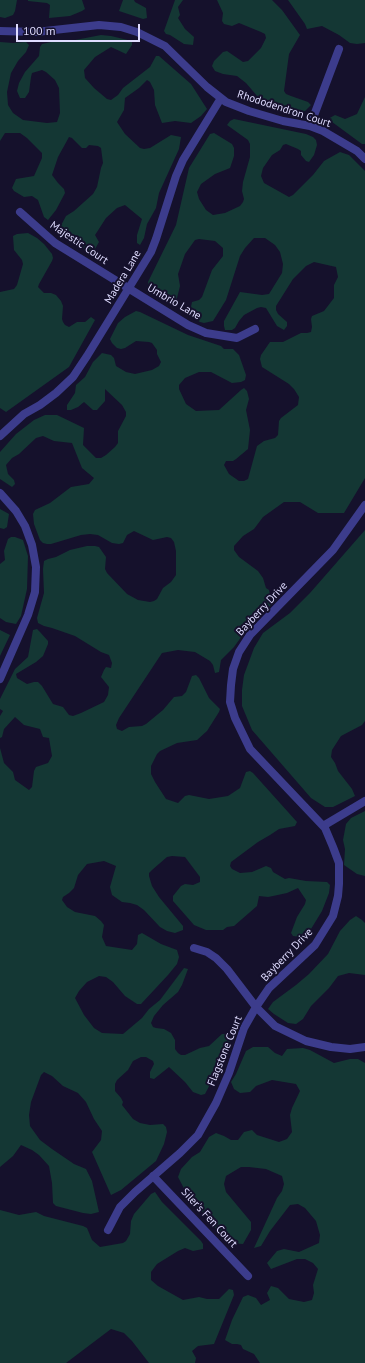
<!DOCTYPE html>
<html>
<head>
<meta charset="utf-8">
<style>
	body { margin:0 }
	#map { position:relative; width:365px; height:1363px; overflow:hidden; background:#15112c; font-family:"PT Sans",sans-serif }
	canvas { display:block }
	.scale { position:absolute; left:16px; top:24px; width:124px; height:18px; box-sizing:border-box; border:2px solid #dfdcff; border-top:0; padding-left:5px; font-size:12px; line-height:14px; white-space:nowrap; color:#dfdcff; -webkit-text-stroke:3px #15112c; paint-order:stroke }
</style>
</head>
<body>
<div id="map">
<canvas width="365" height="1363"></canvas>
<div class="scale">100 m</div>
</div>
<script>
const ctx = document.querySelector('canvas').getContext('2d');
ctx.lineJoin = 'round';
function fill(path, color) {
  ctx.fillStyle = color;
  ctx.fill(path, 'evenodd');
}
function toPath(rows) {
  const path = new Path2D();
  for (const r of rows) {
    path.moveTo(r[0], r[1]);
    for (let i = 2; i < r.length; i += 2) path.lineTo(r[i], r[i + 1]);
  }
  return path;
}
function trace(path, color, width, dash) {
  ctx.strokeStyle = color;
  ctx.lineWidth = width;
  ctx.lineCap = dash ? 'butt' : 'round';
  ctx.setLineDash(dash || []);
  ctx.stroke(path);
}
function drawText(font, color, halo, rows, align = 'center') {
  ctx.font = font + ' "PT Sans",sans-serif';
  ctx.lineWidth = 4;
  ctx.setLineDash([]);
  ctx.textBaseline = 'middle';
  ctx.strokeStyle = halo;
  ctx.fillStyle = color;
  for (const [text, x, y, turn = 0] of rows) {
    ctx.save();
    ctx.translate(x, y);
    ctx.rotate((+turn || 0) * Math.PI / 180);
    ctx.textAlign = isNaN(turn) ? turn : align;
    if (halo) ctx.strokeText(text, 0, 0);
    ctx.fillText(text, 0, 0);
    ctx.restore();
  }
}
const green = toPath([
	[0,0,17,0,15,11,13,15,5,18,0,17],
	[28,0,82,0,85,9,82,11,70,16,49,18,50,5,47,3,28,1],
	[123,0,134,0,135,2,146,8,147,18,143,19,119,11],
	[175,0,183,0,178,7,180,15,178,18,185,29,194,37,193,45,184,44,170,35,166,34,164,31],
	[217,0,272,0,282,10,300,35,289,54,284,91,286,94,291,96,308,102,311,105,305,111,301,112,286,110,265,102,258,97,246,83,237,76,223,74,215,71,212,66,214,61,223,52,227,51,243,62,248,61,261,48,266,38,265,34,261,32,239,23,232,26,224,24,222,21,223,13],
	[288,0,365,0,365,43,357,44,350,43,339,35,322,26,307,29,305,24],
	[101,35,111,36,132,41,132,45,126,54,111,47,95,57,84,70,85,78,94,88,107,99,111,100,118,95,123,88,150,67,156,56,159,56,191,84,207,109,201,116,191,123,175,121,162,123,155,105,154,90,150,82,147,80,139,88,125,98,124,110,117,122,125,134,140,148,144,149,150,148,171,135,181,137,179,149,159,193,156,208,147,224,144,238,140,245,137,243,137,235,142,219,125,205,117,208,106,218,97,232,95,235,99,242,91,256,78,243,57,233,66,216,74,211,93,194,97,187,101,168,103,163,101,148,98,146,89,145,86,148,82,148,72,138,69,137,58,157,52,175,58,183,64,189,65,193,56,210,48,220,44,217,38,200,32,196,24,197,14,191,12,188,16,179,34,176,42,158,42,153,27,138,20,133,5,133,0,141,0,42,13,43,26,42,29,45,26,52,18,61,11,73,7,92,8,105,13,113,23,120,47,123,57,122,60,113,59,88,55,80,46,72,42,70,32,73,31,77,29,92,25,98,20,98,17,91,19,83,25,72,39,56,40,47,42,44,51,42,65,42],
	[365,97,365,144,362,144,328,119,335,115,345,119,357,114],
	[234,119,306,134,313,137,316,140,317,145,314,155,309,162,306,161,301,155,301,151,298,149,286,144,283,145,280,150,272,155,263,168,261,176,264,183,289,197,293,195,313,175,324,161,340,152,349,155,365,171,365,478,344,513,318,513,300,502,284,502,263,517,254,529,243,536,234,546,234,550,239,557,258,571,263,578,266,588,269,590,272,604,249,626,234,647,221,660,219,672,215,673,213,665,210,661,195,652,178,650,162,653,119,718,116,725,117,729,122,731,129,727,142,726,146,724,163,710,174,697,182,696,186,692,192,676,196,675,199,678,209,698,220,709,219,712,207,731,197,740,177,743,160,751,157,754,151,766,151,774,155,782,166,799,178,803,185,796,189,795,209,799,228,796,240,788,246,772,250,771,253,773,297,822,295,826,279,829,270,835,258,842,231,862,230,866,232,869,240,873,252,872,266,866,271,868,273,872,285,879,289,878,306,881,327,882,330,885,329,893,322,911,311,929,301,937,293,936,291,933,297,917,305,904,306,900,298,888,287,893,273,896,268,897,259,896,257,906,234,926,227,927,223,930,206,930,194,925,173,901,173,896,181,886,185,884,193,885,200,882,200,877,185,857,172,856,167,857,152,870,149,873,149,876,152,886,159,897,183,926,183,930,175,933,167,931,160,927,144,910,137,905,130,903,122,902,112,895,110,887,116,866,104,861,87,864,78,875,74,888,69,893,63,897,62,900,67,907,75,912,95,916,101,921,104,925,102,937,106,946,132,950,137,944,138,935,142,933,161,944,177,950,179,957,177,964,168,975,141,1004,137,1004,125,996,113,982,106,977,99,976,87,982,79,991,75,998,84,1015,94,1028,102,1033,123,1034,142,1018,149,1009,160,1000,184,968,188,969,182,985,178,992,163,1005,154,1016,151,1023,153,1027,156,1028,164,1029,171,1033,175,1040,175,1049,178,1053,181,1055,185,1055,200,1048,209,1046,222,1034,226,1034,229,1036,231,1040,220,1058,217,1071,205,1094,201,1095,193,1092,185,1082,169,1067,154,1079,150,1078,150,1072,154,1064,153,1061,146,1057,141,1057,133,1061,128,1070,117,1080,115,1084,115,1091,121,1098,123,1102,122,1105,133,1119,140,1123,150,1125,163,1124,166,1127,167,1132,164,1144,156,1161,121,1190,111,1195,92,1152,101,1140,102,1131,94,1119,86,1102,78,1093,63,1086,52,1076,44,1072,41,1075,31,1102,29,1115,30,1126,40,1140,52,1149,74,1164,86,1169,92,1181,99,1212,91,1214,83,1213,56,1206,53,1203,52,1183,49,1166,39,1155,32,1150,21,1145,13,1156,0,1167,0,748,4,763,13,772,15,780,29,790,32,787,34,771,36,767,48,763,52,756,49,738,43,737,40,729,24,725,15,717,4,729,2,737,0,738,0,716,3,711,0,709,0,699,15,669,28,657,33,630,37,629,40,632,48,641,48,644,43,656,36,662,16,674,17,678,27,684,34,682,38,682,42,686,53,704,63,707,69,715,73,716,81,713,104,702,108,695,109,687,101,677,104,670,106,667,111,668,112,663,109,655,101,652,75,636,52,628,44,626,38,623,37,618,44,593,43,569,44,561,48,559,56,557,70,550,87,546,95,546,99,547,106,557,105,569,107,573,127,594,138,600,150,602,154,601,157,599,163,588,171,582,176,575,176,551,174,542,171,538,167,537,153,540,134,531,127,535,123,543,119,544,112,543,98,535,90,534,81,535,51,544,47,544,43,543,40,540,34,524,33,514,35,510,50,503,71,487,89,484,94,478,82,468,72,443,54,441,43,436,36,438,19,454,12,458,6,465,8,474,14,480,15,484,12,487,0,479,0,452,16,434,34,420,45,415,57,415,84,428,83,445,96,458,101,458,106,455,115,447,118,443,118,431,126,416,126,412,122,405,105,389,105,401,97,410,93,410,84,402,78,407,71,410,67,410,67,405,75,393,76,385,85,377,93,362,102,353,111,355,114,358,116,366,126,372,135,374,152,370,159,366,161,362,157,354,157,350,152,343,149,342,136,341,125,348,121,349,117,348,112,343,110,339,118,323,125,317,136,311,140,312,188,335,221,346,224,349,233,349,239,355,246,375,245,380,241,382,232,383,211,372,199,372,185,378,179,385,179,389,186,404,196,411,219,410,241,390,244,388,247,391,249,399,246,410,250,430,248,449,236,459,233,461,226,461,224,465,229,474,239,481,244,481,248,479,257,446,264,441,275,438,278,435,279,421,281,418,298,405,299,397,294,389,289,384,262,367,260,359,261,355,270,342,283,342,301,333,307,333,311,332,312,327,311,319,312,316,324,311,334,298,334,285,338,277,336,267,314,262,306,266,293,279,276,306,276,310,278,314,287,322,287,326,284,330,277,326,266,308,261,307,257,308,244,315,239,321,235,328,232,330,225,330,224,326,224,321,240,292,262,295,269,294,282,273,283,264,280,252,275,245,265,238,254,238,245,248,240,256,226,300,213,321,204,323,200,322,191,316,190,312,192,302,199,300,202,297,212,270,223,256,223,248,215,241,199,239,195,240,185,254,178,274,180,286,176,302,167,300,149,286,148,282,176,225,189,168,210,134,214,133,232,144,234,148,234,156,230,168,215,174,201,184,197,192,199,199,206,210,213,215,225,213,240,206,243,202,244,199,242,191,243,182,250,157,250,144,248,140,227,125,230,121],
	[28,233,37,238,44,244,52,254,53,258,52,261,39,284,38,287,44,293,51,293,56,295,61,301,63,306,62,319,63,322,65,325,69,327,77,322,85,322,91,317,95,320,69,367,6,412,0,408,0,292,14,289,17,285,23,264,22,260,14,250,13,236,17,234],
	[0,509,9,514,7,527,4,529,0,528],
	[365,530,365,721,362,725,341,736,332,750,331,757,335,763,338,771,352,789,355,796,333,807,325,807,311,798,252,730,242,706,242,690,244,675,254,648,263,633,290,613,310,593],
	[11,537,15,537,23,540,28,556,27,589,21,616,16,624,6,622,0,618,0,564,5,560,4,551,8,539],
	[0,630,10,635,0,656],
	[365,811,365,876,357,874,344,865,345,849,343,840,346,824,351,818],
	[356,916,362,920,365,923,365,975,349,973,338,976,329,988,311,1006,303,1019,296,1024,288,1023,274,1014,268,1009,273,1002,296,985,309,974,328,954,340,931,350,920],
	[253,1047,268,1047,275,1053,282,1056,287,1049,303,1048,310,1050,334,1063,350,1059,358,1059,365,1063,365,1363,260,1363,254,1354,243,1349,241,1345,237,1344,232,1344,225,1340,232,1320,243,1297,248,1295,256,1298,261,1305,270,1300,267,1293,271,1286,278,1288,289,1299,304,1302,312,1300,314,1293,313,1285,318,1269,313,1263,305,1259,297,1259,271,1269,267,1263,277,1251,284,1249,299,1252,319,1243,320,1235,316,1221,305,1208,298,1204,290,1205,270,1231,261,1246,254,1248,277,1198,282,1191,284,1184,282,1176,266,1169,249,1167,241,1167,226,1176,224,1184,226,1192,251,1222,251,1230,243,1244,227,1243,221,1238,212,1223,189,1198,178,1177,181,1169,192,1157,200,1152,209,1137,216,1133,224,1136,231,1140,238,1140,244,1132,252,1130,257,1135,279,1142,287,1139,292,1132,290,1115,292,1108,300,1091,296,1084,272,1080,256,1086,250,1092,240,1093,234,1089,231,1082,236,1074,246,1051],
	[155,1192,162,1202,201,1241,203,1244,203,1249,193,1251,185,1248,178,1251,157,1264,151,1272,151,1280,158,1286,183,1300,199,1297,207,1299,219,1299,229,1289,233,1290,234,1295,214,1344,198,1346,192,1351,196,1358,195,1363,149,1363,132,1341,124,1333,111,1329,66,1363,0,1363,0,1210,19,1215,36,1212,44,1216,83,1226,87,1228,92,1240,100,1247,123,1243,126,1241,130,1234,131,1221,134,1214,151,1194]
]);
const minor = toPath([
	[0,31,36,32,99,25,121,27,137,32,165,46,207,87,226,102,249,111,283,121,310,126,323,131,357,151,365,159],
	[310,126,339,49],
	[20,212,55,243,188,325,206,333,237,338,255,329],
	[0,436,24,414,40,405,56,393,73,377,87,356,151,252,156,239,176,176,183,160,221,98],
	[0,493,16,511,25,526,32,545,36,567,35,592,28,615,0,679],
	[323,826,365,801],
	[194,948,207,952,216,958,227,969,256,1007,275,1026,306,1041,331,1047,350,1049,365,1047],
	[153,1176,248,1276],
	[108,1230,120,1207,135,1192,180,1153,198,1135,216,1103,229,1073,244,1028,256,1007,269,988,315,945,333,916,338,896,339,884,339,863,333,847,325,828,250,749,235,718,230,702,231,685,233,669,239,652,250,635,333,550,365,505]
]);
const streetNames = [
	["Rhododendron Court",284,109,18],
	["Majestic Court",79,243,34],
	["Madera Lane",123,277,-59],
	["Umbrio Lane",174,302,30],
	["Bayberry Drive",262,609,-47],
	["Bayberry Drive",287,955,-46],
	["Flagstone Court",225,1051,-68],
	["Siler's Fen Court",209,1218,47]
];
fill(green, '#143734');
trace(minor, '#3c3c8c', 8);
drawText('11px', '#dfdcff', '#15112c', streetNames);
</script>
</body>
</html>
